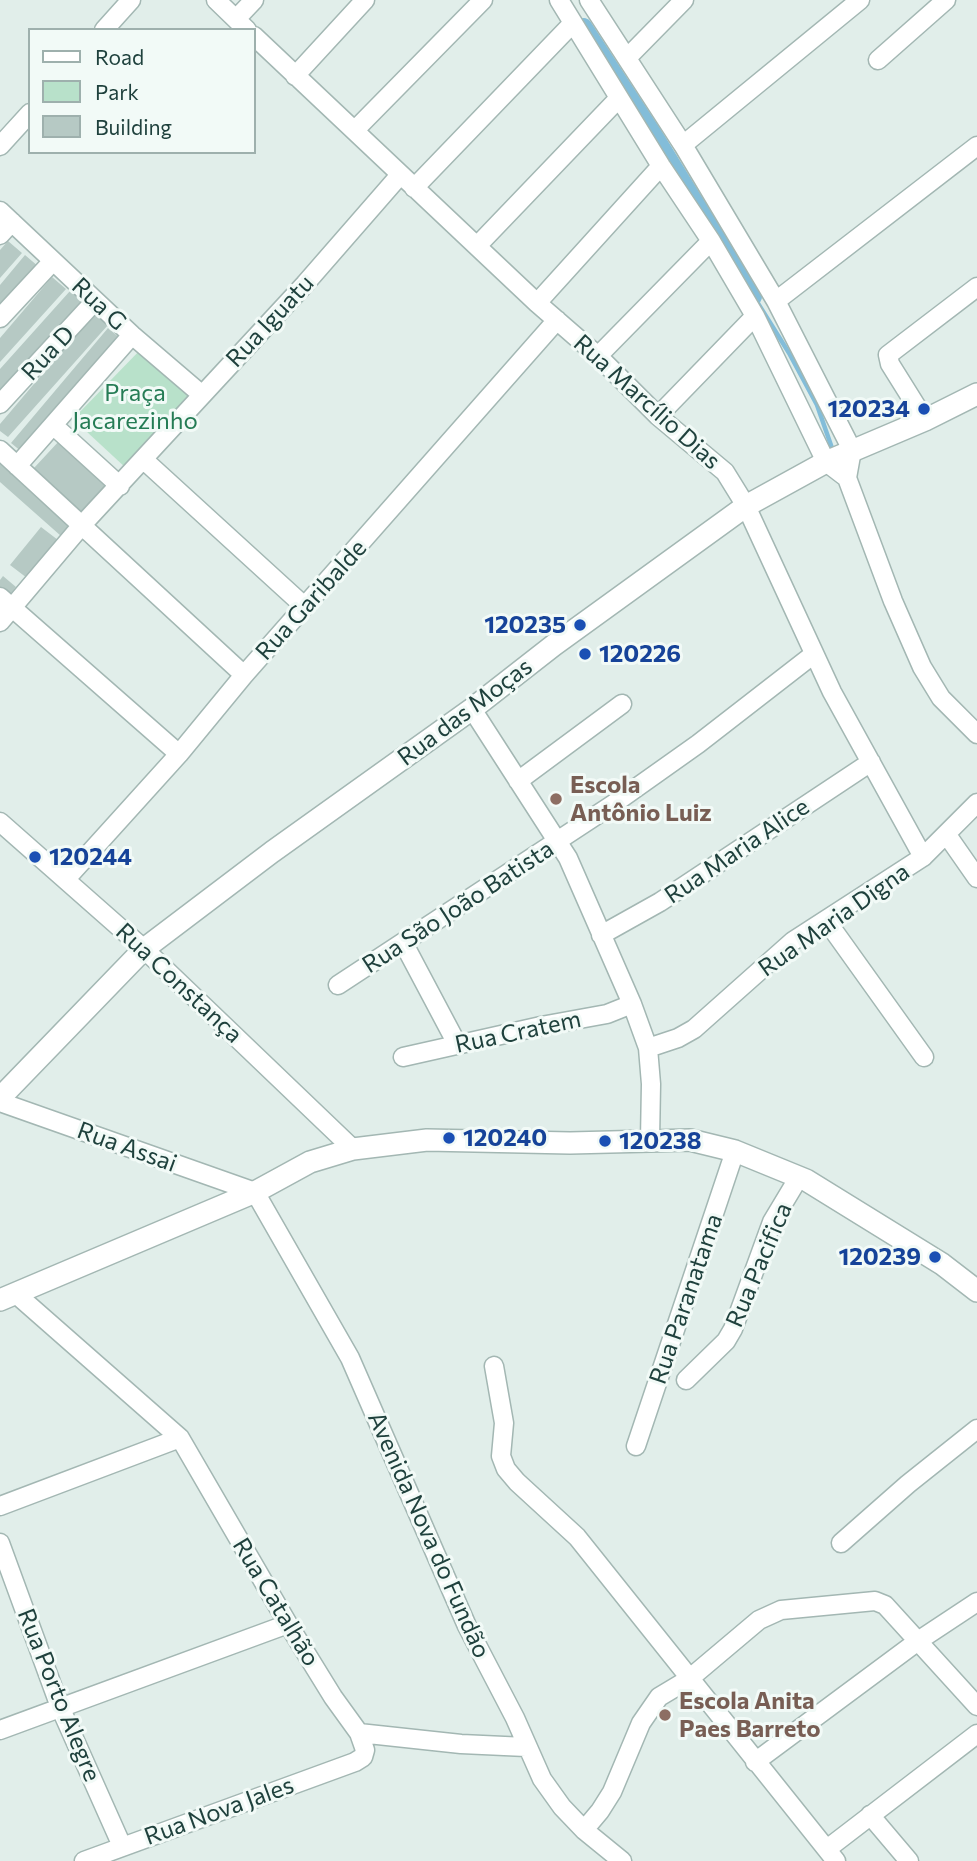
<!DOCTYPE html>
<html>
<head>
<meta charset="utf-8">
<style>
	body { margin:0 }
	#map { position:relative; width:977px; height:1861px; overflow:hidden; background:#e1eeea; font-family:Commissioner,sans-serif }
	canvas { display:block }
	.legend { position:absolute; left:28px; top:28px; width:228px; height:126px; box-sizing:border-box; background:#f2faf7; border:2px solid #9eb0ad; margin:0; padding:9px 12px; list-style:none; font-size:21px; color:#1f413d }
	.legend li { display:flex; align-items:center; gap:14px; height:35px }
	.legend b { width:35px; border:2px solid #9eb0ad }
</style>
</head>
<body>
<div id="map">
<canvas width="977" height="1861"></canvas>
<ul class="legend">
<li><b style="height:9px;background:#fff"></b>Road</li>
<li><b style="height:19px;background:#b8e1ca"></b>Park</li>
<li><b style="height:19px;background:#b6c9c4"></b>Building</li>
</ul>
</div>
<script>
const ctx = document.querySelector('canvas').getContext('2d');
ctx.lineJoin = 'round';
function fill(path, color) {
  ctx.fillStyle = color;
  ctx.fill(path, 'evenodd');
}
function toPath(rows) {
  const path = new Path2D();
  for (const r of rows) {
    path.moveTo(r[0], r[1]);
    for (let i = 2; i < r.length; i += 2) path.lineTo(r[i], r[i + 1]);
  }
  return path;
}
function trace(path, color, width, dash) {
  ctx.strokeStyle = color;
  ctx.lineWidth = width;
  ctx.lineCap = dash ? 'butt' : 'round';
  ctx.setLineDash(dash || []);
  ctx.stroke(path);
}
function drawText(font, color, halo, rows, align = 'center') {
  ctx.font = font + ' Commissioner,sans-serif';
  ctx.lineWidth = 6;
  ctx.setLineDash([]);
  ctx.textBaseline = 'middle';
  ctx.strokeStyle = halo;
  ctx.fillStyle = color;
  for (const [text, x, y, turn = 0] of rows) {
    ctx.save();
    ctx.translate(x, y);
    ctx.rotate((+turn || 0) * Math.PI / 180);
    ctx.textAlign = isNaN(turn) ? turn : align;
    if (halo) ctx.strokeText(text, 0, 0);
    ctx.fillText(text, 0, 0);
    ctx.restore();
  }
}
const green = toPath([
	[143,347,196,395,127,469,73,419]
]);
const stream = toPath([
	[754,297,789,353,817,405,833,451]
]);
const canal = toPath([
	[584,26,653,132,754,297]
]);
const building = toPath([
	[8,241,22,253,0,278,0,250],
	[25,255,39,267,0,311,0,285],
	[52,277,66,289,0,362,0,338],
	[70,291,86,305,0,396,0,369],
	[94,313,108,325,8,437,0,431,0,424],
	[108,328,122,340,22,452,11,443],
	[60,440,111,487,85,515,34,468],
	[0,459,73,523,61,536,0,482],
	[41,527,58,540,27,578,10,565],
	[3,576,16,587,8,597,0,591,0,580]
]);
const minor = toPath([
	[216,0,247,30],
	[559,0,661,166,711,241,755,316,826,462,847,478],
	[589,0,683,145,776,301,852,450,847,478,893,601,922,667,941,698,977,734],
	[236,19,254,0],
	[104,30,131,0],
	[254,36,537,303,598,356,658,416,725,472,746,506,832,692,923,857],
	[627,58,684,0],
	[878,60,946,0],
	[295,76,365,0],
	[355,130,483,0],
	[683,145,860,0],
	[0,146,30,113],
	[414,188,573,23],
	[0,211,132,335,201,394],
	[0,235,12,222],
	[477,246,619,98],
	[776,301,977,146],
	[537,303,661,166],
	[0,318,53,261],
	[598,356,711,241],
	[0,404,95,301],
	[658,416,755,316],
	[925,420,890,364,888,355,977,287],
	[53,425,120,486],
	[0,450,244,675],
	[144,460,304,606],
	[17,466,132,335],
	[0,597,179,754],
	[0,622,82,525,305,284,400,175],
	[472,709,568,858,632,1004,648,1048,651,1084,650,1140],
	[518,781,622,704],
	[0,822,144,949,353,1149],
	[947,835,977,878],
	[66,879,179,754,244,675,557,320],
	[826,920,924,1057],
	[601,935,660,902,871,762],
	[404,944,457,1044],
	[338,985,612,805,698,744,814,654],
	[648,1048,678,1038,694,1029,793,941,923,857,977,803],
	[403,1057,541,1026,607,1014,632,1004],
	[0,1102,255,1192,350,1358,467,1626,515,1718,542,1779,562,1807,584,1830,622,1861],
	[15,1293,180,1438,288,1624,333,1697,359,1733,365,1750,363,1757,355,1762,84,1861],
	[494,1366,504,1423,501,1456,506,1469,517,1482,577,1537,836,1861],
	[686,1380,726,1341,733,1329,772,1222,799,1177],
	[636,1446,735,1151],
	[0,1506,180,1438],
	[0,1543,60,1707,122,1846],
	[841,1543,908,1484,977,1429],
	[0,1730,288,1624],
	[359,1733,461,1744,526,1747],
	[755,1762,918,1641,977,1602],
	[870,1815,909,1861],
	[584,1830,600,1811,612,1792,641,1723,659,1697,689,1679,759,1620,781,1610,875,1601,885,1605,977,1706],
	[827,1849,977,1734]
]);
const tertiary = toPath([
	[0,1098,144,949,272,852,472,709,554,645,746,506,826,462,925,420,977,394],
	[0,1300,255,1192,310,1162,353,1149,427,1140,570,1143,690,1140,735,1151,806,1180,942,1264,977,1291]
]);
const markers = [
	[924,409,7,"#1a4fb4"],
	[580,625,7,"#1a4fb4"],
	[585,654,7,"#1a4fb4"],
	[556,799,7,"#8d6e63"],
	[35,857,7,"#1a4fb4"],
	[449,1138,7,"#1a4fb4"],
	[605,1141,7,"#1a4fb4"],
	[935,1257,7,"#1a4fb4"],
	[665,1715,7,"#8d6e63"]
];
const streetNames = [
	["Rua G",99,304,43],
	["Rua Iguatu",270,321,-47],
	["Rua D",48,353,-47],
	["Rua Marcílio Dias",647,402,42],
	["Rua Garibalde",311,600,-48],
	["Rua das Moças",465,712,-37],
	["Rua Maria Alice",737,851,-34],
	["Rua São João Batista",458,907,-33],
	["Rua Maria Digna",834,920,-35],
	["Rua Constança",179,983,43],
	["Rua Cratem",518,1032,-12],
	["Rua Assai",127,1147,20],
	["Rua Pacifica",759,1265,-67],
	["Rua Paranatama",686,1299,-71],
	["Avenida Nova do Fundão",429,1535,66],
	["Rua Catalhão",276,1602,59],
	["Rua Porto Alegre",59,1695,68],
	["Rua Nova Jales",219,1811,-20]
];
const parkNames = [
	["Praça",135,393],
	["Jacarezinho",135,421]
];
const transitNames = [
	["120234",910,409,"right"],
	["120235",566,625,"right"],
	["120226",599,654],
	["120244",49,857],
	["120240",463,1138],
	["120238",619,1141],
	["120239",921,1257,"right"]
];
const educationNames = [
	["Escola",570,785],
	["Antônio Luiz",570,813],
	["Escola Anita",679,1701],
	["Paes Barreto",679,1729]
];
fill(green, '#b8e1ca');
trace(stream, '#83bdd9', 4.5);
trace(canal, '#83bdd9', 16);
fill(building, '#b6c9c4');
trace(minor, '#a3b7b3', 21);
trace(tertiary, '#a3b7b3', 24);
trace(minor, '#fff', 18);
trace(tertiary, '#fff', 21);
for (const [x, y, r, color] of markers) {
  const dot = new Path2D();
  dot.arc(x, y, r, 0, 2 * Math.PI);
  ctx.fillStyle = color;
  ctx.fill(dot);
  trace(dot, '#f2faf7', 2.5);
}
drawText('24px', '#1f413d', '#f2faf7', streetNames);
drawText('24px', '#257c55', '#f2faf7', parkNames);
drawText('bold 24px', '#164399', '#f2faf7', transitNames, 'left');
drawText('bold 24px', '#785e54', '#f2faf7', educationNames, 'left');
</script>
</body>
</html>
